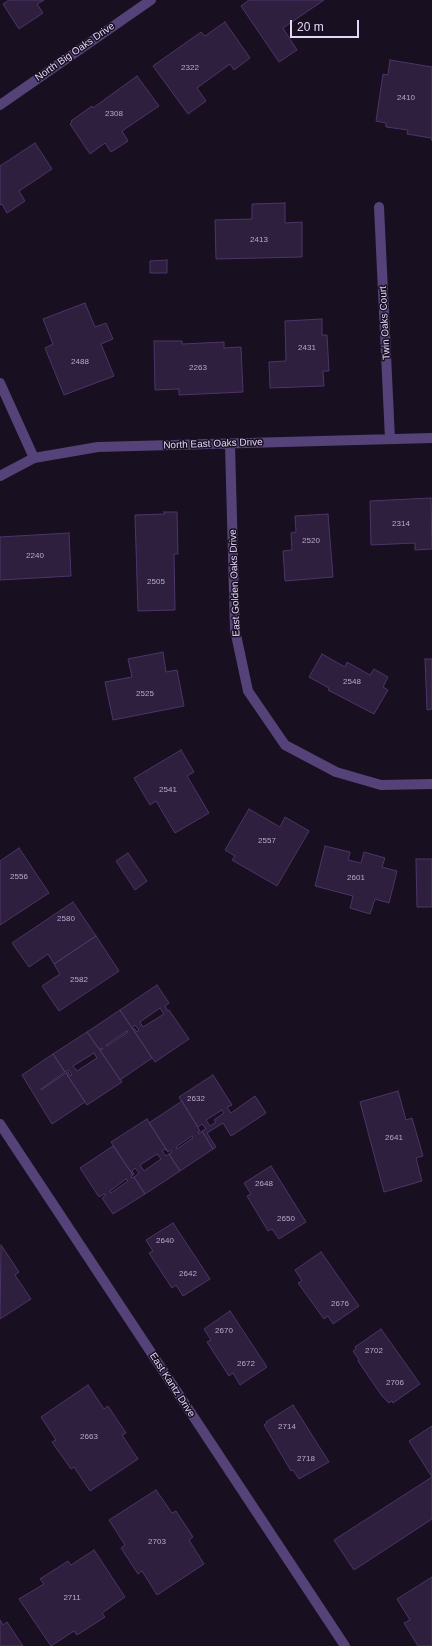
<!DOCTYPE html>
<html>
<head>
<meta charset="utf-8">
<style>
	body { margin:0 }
	#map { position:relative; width:432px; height:1646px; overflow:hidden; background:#181020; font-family:Arial,sans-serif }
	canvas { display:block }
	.scale { position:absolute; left:290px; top:20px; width:69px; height:18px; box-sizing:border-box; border:2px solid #e5d5f9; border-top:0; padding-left:5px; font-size:12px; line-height:14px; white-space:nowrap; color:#e5d5f9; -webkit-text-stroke:3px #181020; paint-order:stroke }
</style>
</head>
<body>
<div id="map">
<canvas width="432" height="1646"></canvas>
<div class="scale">20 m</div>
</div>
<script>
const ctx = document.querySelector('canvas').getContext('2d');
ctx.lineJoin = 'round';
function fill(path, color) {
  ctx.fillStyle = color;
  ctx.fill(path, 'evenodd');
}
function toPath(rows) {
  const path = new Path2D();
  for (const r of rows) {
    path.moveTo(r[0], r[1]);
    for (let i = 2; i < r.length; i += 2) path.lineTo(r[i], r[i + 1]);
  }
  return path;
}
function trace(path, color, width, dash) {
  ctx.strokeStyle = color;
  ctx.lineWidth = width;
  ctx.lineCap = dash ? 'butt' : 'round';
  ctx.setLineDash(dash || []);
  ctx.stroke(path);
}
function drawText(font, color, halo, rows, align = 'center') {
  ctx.font = font + ' Arial,sans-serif';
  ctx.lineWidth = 3;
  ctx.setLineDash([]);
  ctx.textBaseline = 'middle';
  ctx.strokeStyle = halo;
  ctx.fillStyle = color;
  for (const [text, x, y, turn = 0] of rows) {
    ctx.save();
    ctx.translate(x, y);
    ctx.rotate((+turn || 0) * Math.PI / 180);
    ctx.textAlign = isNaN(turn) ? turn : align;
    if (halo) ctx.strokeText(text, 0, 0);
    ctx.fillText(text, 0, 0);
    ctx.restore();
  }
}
const building = toPath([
	[9,0,44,0,37,4,43,13,19,29,3,4,9,0],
	[249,0,324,0,283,28,297,50,279,62,241,6,249,0],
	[225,22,250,58,234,70,230,64,197,88,206,101,188,114,153,66,201,32,205,36,225,22],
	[390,60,432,67,432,141,431,138,407,134,408,130,386,127,386,123,376,121,383,74,388,75,390,60],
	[137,76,159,106,122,131,128,141,111,152,105,143,90,154,70,124,72,122,71,121,92,106,93,108,137,76],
	[35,143,52,169,19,191,25,201,7,213,2,204,0,205,0,166,35,143],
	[285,203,285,223,302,222,302,257,216,259,215,220,252,219,252,204,285,203],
	[167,260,167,273,150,273,150,261,167,260],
	[85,303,95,327,106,323,113,339,101,344,114,376,64,395,45,348,53,344,43,319,85,303],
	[322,319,322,335,327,335,329,371,323,371,324,386,270,388,269,362,286,361,285,321,322,319],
	[154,341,182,341,182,344,224,342,224,348,241,347,243,392,179,395,179,389,155,390,154,341],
	[431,498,432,549,415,550,415,543,371,545,370,501,431,498],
	[164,512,177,512,178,554,174,554,175,610,138,611,135,515,165,514,164,512],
	[328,514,333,577,285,581,283,551,292,550,291,533,296,532,295,516,328,514],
	[69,533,71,576,0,580,0,537,69,533],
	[163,652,166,672,177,670,184,706,113,720,105,682,132,677,128,659,163,652],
	[322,654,345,667,347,662,370,675,374,669,388,677,383,687,388,690,374,714,328,690,329,688,309,677,322,654],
	[425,659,432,659,432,709,427,710,425,659],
	[181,750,194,772,187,776,209,813,175,833,156,801,150,805,134,778,181,750],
	[249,809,280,827,285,817,309,831,277,886,232,860,235,856,225,850,249,809],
	[325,846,350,852,348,860,361,863,364,852,385,858,382,867,397,871,389,903,375,899,370,914,350,908,353,896,315,886,325,846],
	[19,848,49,893,0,925,0,861,19,848],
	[128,853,147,881,135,890,116,861,128,853],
	[416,859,432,859,432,907,417,907,416,859],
	[73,902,96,936,54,964,48,954,29,967,12,943,73,902],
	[96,936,119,971,59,1011,42,986,60,974,54,964,96,936],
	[157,985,169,1003,165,1006,168,1011,169,1010,189,1039,155,1062,133,1029,134,1028,137,1032,139,1030,135,1025,132,1028,120,1010,157,985],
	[160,1008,164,1014,143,1027,140,1022,160,1008],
	[120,1010,152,1058,120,1080,100,1050,103,1049,102,1048,99,1049,87,1032,120,1010],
	[127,1031,128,1032,107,1046,106,1045,127,1031],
	[87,1032,122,1082,87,1105,66,1073,68,1072,70,1076,72,1075,69,1070,65,1072,53,1054,87,1032],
	[94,1053,97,1058,77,1071,73,1066,94,1053],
	[53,1054,65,1072,41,1089,41,1090,66,1073,85,1102,52,1124,22,1075,53,1054],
	[213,1075,232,1105,227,1107,231,1113,255,1096,266,1113,231,1136,223,1123,207,1133,216,1147,213,1149,202,1131,206,1129,202,1124,198,1127,179,1097,213,1075],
	[222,1110,224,1113,214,1120,216,1122,210,1126,206,1120,222,1110],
	[398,1091,406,1120,412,1118,423,1156,416,1158,422,1181,384,1192,360,1102,398,1091],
	[182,1101,200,1131,198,1132,199,1134,202,1131,213,1149,180,1171,169,1154,172,1152,171,1150,168,1152,149,1123,182,1101],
	[192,1136,193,1138,177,1149,176,1147,192,1136],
	[147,1119,168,1152,165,1149,162,1151,166,1156,169,1154,180,1171,145,1194,134,1177,139,1173,135,1168,132,1171,134,1174,133,1175,111,1142,147,1119],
	[157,1154,161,1159,144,1171,140,1165,157,1154],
	[113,1146,133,1175,131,1176,132,1178,134,1177,145,1194,113,1214,102,1198,106,1195,104,1194,99,1197,80,1168,113,1146],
	[126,1179,128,1181,111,1193,110,1191,126,1179],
	[271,1166,306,1222,279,1239,272,1229,268,1231,247,1196,251,1194,244,1183,271,1166],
	[173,1223,210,1279,183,1296,176,1285,172,1288,149,1253,153,1251,146,1240,173,1223],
	[1,1245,19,1272,15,1275,31,1299,0,1319,1,1245],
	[321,1252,359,1306,333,1324,328,1316,324,1319,298,1283,302,1281,295,1270,321,1252],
	[230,1311,267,1367,240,1385,233,1373,229,1376,207,1342,211,1340,204,1329,230,1311],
	[381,1329,420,1384,393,1403,392,1401,389,1403,382,1396,358,1361,359,1360,353,1351,356,1349,355,1347,381,1329],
	[88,1385,104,1409,108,1406,126,1433,122,1435,138,1459,90,1491,74,1467,71,1469,52,1442,56,1440,41,1417,88,1385],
	[293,1405,329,1462,299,1479,293,1470,291,1471,264,1425,267,1423,266,1422,293,1405],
	[432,1426,432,1519,354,1570,334,1540,432,1477,409,1441,432,1426],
	[156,1490,172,1513,176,1511,193,1537,189,1540,204,1564,157,1595,142,1571,138,1574,121,1548,125,1545,109,1520,156,1490],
	[94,1550,125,1597,102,1613,105,1617,77,1635,74,1631,51,1646,19,1599,44,1584,40,1579,68,1561,71,1565,94,1550],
	[432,1577,432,1646,418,1646,404,1623,410,1620,397,1599,432,1577],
	[0,1620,3,1625,7,1622,23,1646,0,1646,0,1620]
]);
const minor = toPath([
	[0,105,151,0],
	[379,207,390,439],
	[0,383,34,458],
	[230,444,235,630,248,691,285,745,336,772,381,785,432,784],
	[0,476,34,458,98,447,432,438],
	[0,1124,345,1646]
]);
const numberNames = [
	["2322",190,68],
	["2410",406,98],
	["2308",114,114],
	["2413",259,240],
	["2431",307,348],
	["2488",80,362],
	["2263",198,368],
	["2314",401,524],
	["2520",311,541],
	["2240",35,556],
	["2505",156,582],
	["2548",352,682],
	["2525",145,694],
	["2541",168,790],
	["2557",267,841],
	["2556",19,877],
	["2601",356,878],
	["2580",66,919],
	["2582",79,980],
	["2632",196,1099],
	["2641",394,1138],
	["2648",264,1184],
	["2650",286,1219],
	["2640",165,1241],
	["2642",188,1274],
	["2676",340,1304],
	["2670",224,1331],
	["2702",374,1351],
	["2672",246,1364],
	["2706",395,1383],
	["2714",287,1427],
	["2663",89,1437],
	["2718",306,1459],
	["2703",157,1542],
	["2711",72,1598]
];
const streetNames = [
	["North Big Oaks Drive",75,52,-35],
	["Twin Oaks Court",385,323,-93],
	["North East Oaks Drive",213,444,-2],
	["East Golden Oaks Drive",235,583,-92],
	["East Kantz Drive",172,1385,57]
];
fill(building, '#2f1f3f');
trace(building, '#4e3467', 1);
trace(minor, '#554279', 10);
drawText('8px', '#b8a8ca', null, numberNames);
drawText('10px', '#e5d5f9', '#181020', streetNames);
</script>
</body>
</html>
